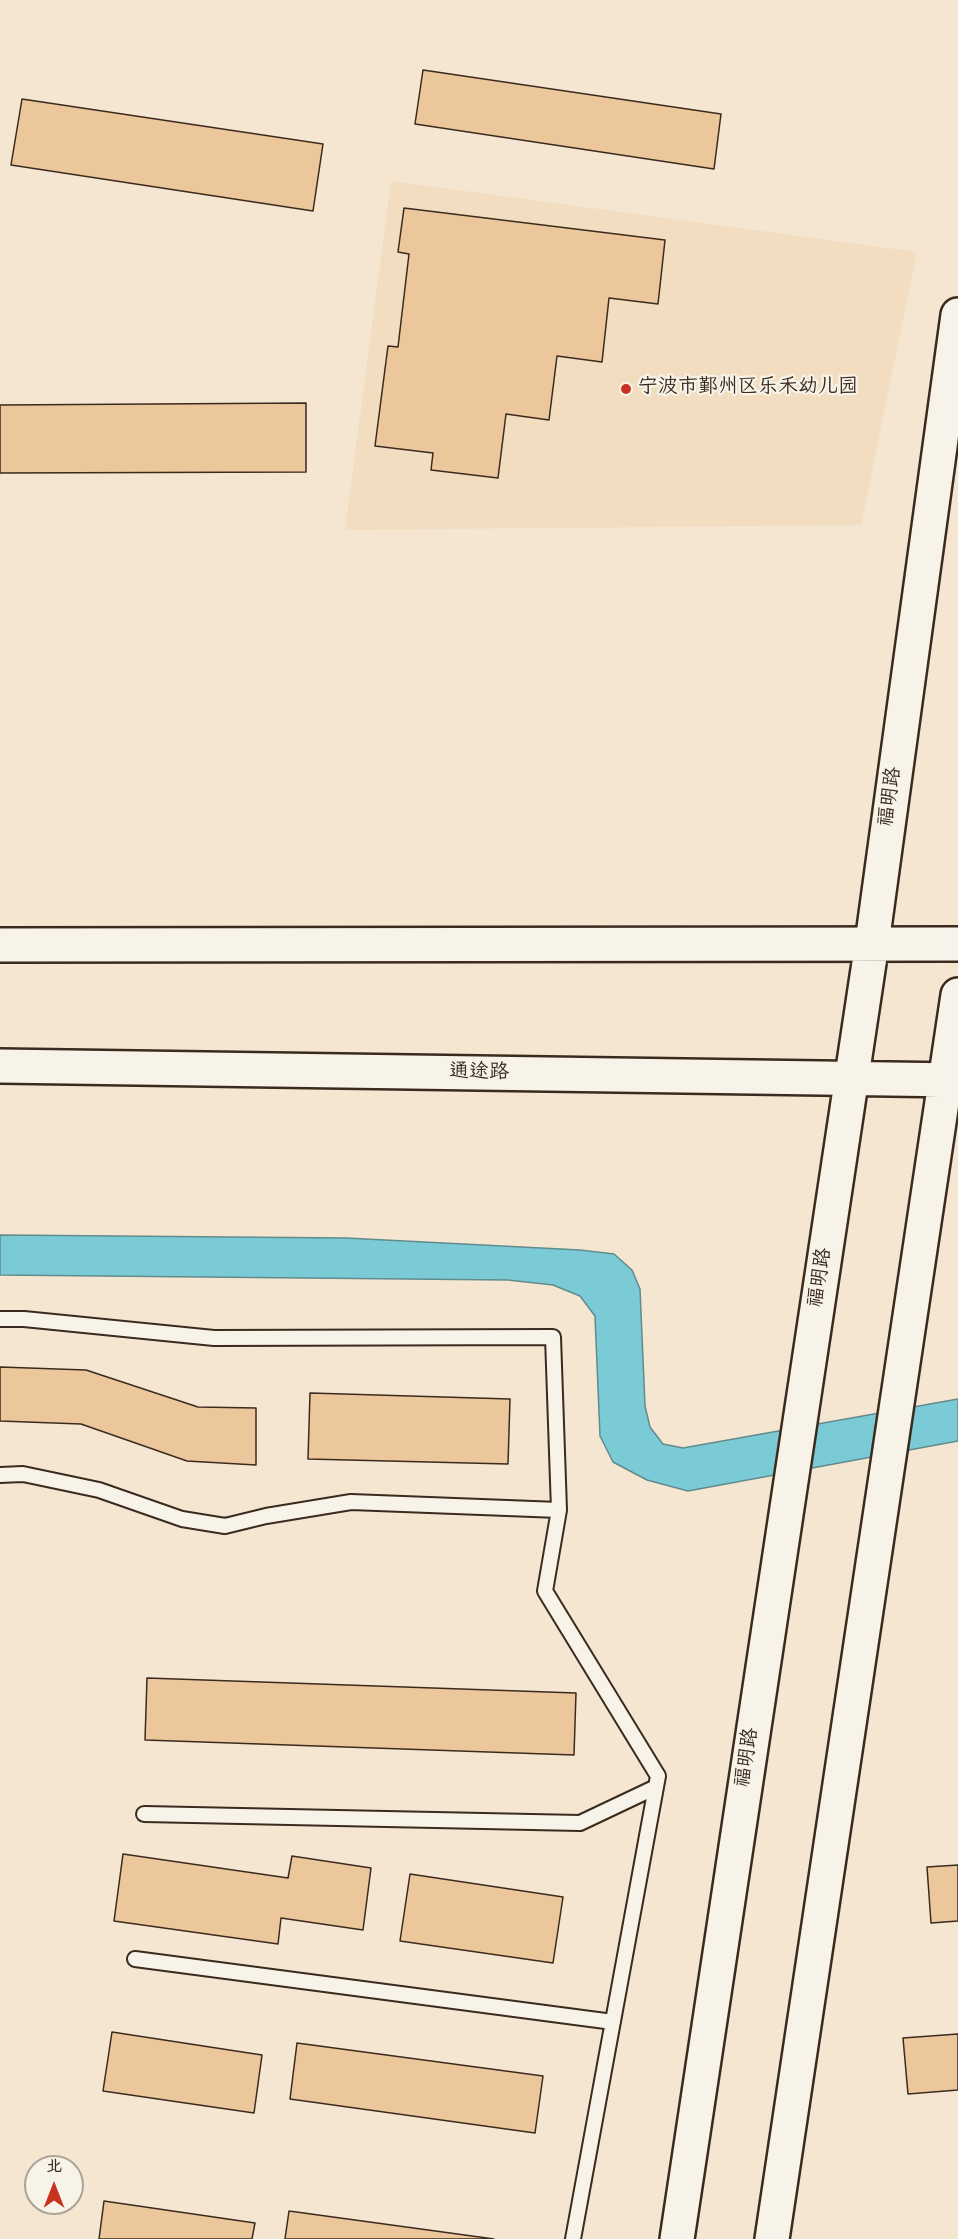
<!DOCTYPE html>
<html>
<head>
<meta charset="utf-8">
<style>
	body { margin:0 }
	#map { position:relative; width:958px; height:2239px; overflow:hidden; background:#f4e6d1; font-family:"Gochi Hand","LXGW WenKai TC",sans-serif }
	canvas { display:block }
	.north { position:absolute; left:24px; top:2155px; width:60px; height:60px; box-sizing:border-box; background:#f7f3e8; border:2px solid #aca397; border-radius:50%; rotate:0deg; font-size:16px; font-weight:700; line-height:24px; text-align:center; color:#3b2a1e }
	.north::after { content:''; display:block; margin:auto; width:21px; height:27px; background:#c8321e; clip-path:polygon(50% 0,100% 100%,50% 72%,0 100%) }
</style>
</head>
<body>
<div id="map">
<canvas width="958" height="2239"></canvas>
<div class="north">北</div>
</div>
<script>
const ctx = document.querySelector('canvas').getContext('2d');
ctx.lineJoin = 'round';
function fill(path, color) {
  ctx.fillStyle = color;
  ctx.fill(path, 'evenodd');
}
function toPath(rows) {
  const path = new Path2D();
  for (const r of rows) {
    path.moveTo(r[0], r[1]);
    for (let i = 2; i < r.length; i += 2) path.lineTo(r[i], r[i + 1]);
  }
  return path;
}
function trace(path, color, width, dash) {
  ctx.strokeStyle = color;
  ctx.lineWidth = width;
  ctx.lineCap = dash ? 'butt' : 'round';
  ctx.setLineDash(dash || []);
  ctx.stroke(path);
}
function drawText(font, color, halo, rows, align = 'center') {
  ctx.font = font + ' "Gochi Hand","LXGW WenKai TC",sans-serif';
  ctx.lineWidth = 4.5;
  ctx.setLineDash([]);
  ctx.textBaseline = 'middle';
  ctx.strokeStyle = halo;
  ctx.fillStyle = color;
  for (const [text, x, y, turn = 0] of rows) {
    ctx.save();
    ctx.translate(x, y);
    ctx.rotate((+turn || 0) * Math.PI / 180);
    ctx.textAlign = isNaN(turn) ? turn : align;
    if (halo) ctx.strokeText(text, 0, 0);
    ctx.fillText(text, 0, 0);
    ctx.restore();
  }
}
const built = toPath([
	[391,181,917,252,861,525,345,530]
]);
const water = toPath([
	[0,1235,346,1238,580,1250,614,1254,632,1270,640,1289,645,1406,650,1427,663,1444,683,1448,958,1399,958,1441,688,1491,647,1480,613,1462,600,1436,595,1316,580,1296,553,1285,508,1280,0,1275,0,1235]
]);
const building = toPath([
	[423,70,721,114,714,169,415,124,423,70],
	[22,99,323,144,313,211,11,165,22,99],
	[404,208,665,240,658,304,609,298,602,362,557,356,549,420,506,414,498,478,431,470,433,453,375,446,388,346,398,347,409,254,398,252,404,208],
	[306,403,306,472,0,473,0,405,306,403],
	[0,1367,86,1370,198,1407,256,1408,256,1465,187,1461,81,1424,0,1421,0,1367],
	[310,1393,510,1399,508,1464,308,1459,310,1393],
	[147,1678,576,1693,574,1755,145,1740,147,1678],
	[123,1854,288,1878,292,1856,371,1868,363,1930,281,1918,278,1944,114,1921,123,1854],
	[958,1865,958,1921,931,1923,927,1867,958,1865],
	[410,1874,563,1897,553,1963,400,1941,410,1874],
	[112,2032,262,2055,254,2113,103,2091,112,2032],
	[958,2034,958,2090,908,2094,903,2038,958,2034],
	[297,2043,543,2076,535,2133,290,2099,297,2043],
	[104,2201,255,2223,252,2239,99,2239,104,2201],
	[289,2211,494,2239,285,2239,289,2211]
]);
const lane = toPath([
	[0,1319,24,1319,214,1338,553,1337,559,1510,545,1591,658,1776,573,2239],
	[0,1475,23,1474,99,1490,182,1519,225,1526,266,1516,351,1502,559,1510],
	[144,1814,580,1823,656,1787],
	[135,1959,613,2022]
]);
const primary = toPath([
	[0,945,958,944],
	[0,1066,958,1080],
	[677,2239,872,943,958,315],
	[772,2239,958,995]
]);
const markers = [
	[626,389,6,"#c8321e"]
];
const poiNames = [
	["宁波市鄞州区乐禾幼儿园",638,389]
];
const streetNames = [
	["福明路",892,797,-82],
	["通途路",479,1074,1],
	["福明路",822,1278,-81],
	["福明路",749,1758,-81]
];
fill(built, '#f2ddc1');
fill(water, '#7bcbd6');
trace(water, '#618b8c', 1.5);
fill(building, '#ecc79c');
trace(building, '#3b2a1e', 1.5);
trace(lane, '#3b2a1e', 18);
trace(primary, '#3b2a1e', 38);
trace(lane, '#f7f3e8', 14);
trace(primary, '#f7f3e8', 33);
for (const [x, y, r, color] of markers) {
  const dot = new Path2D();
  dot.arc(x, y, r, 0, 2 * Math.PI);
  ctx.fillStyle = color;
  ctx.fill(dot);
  trace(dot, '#f7f3e8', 2);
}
drawText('20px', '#3b2a1e', '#f7f3e8', poiNames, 'left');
drawText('20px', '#3b2a1e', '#f7f3e8', streetNames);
</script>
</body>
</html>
